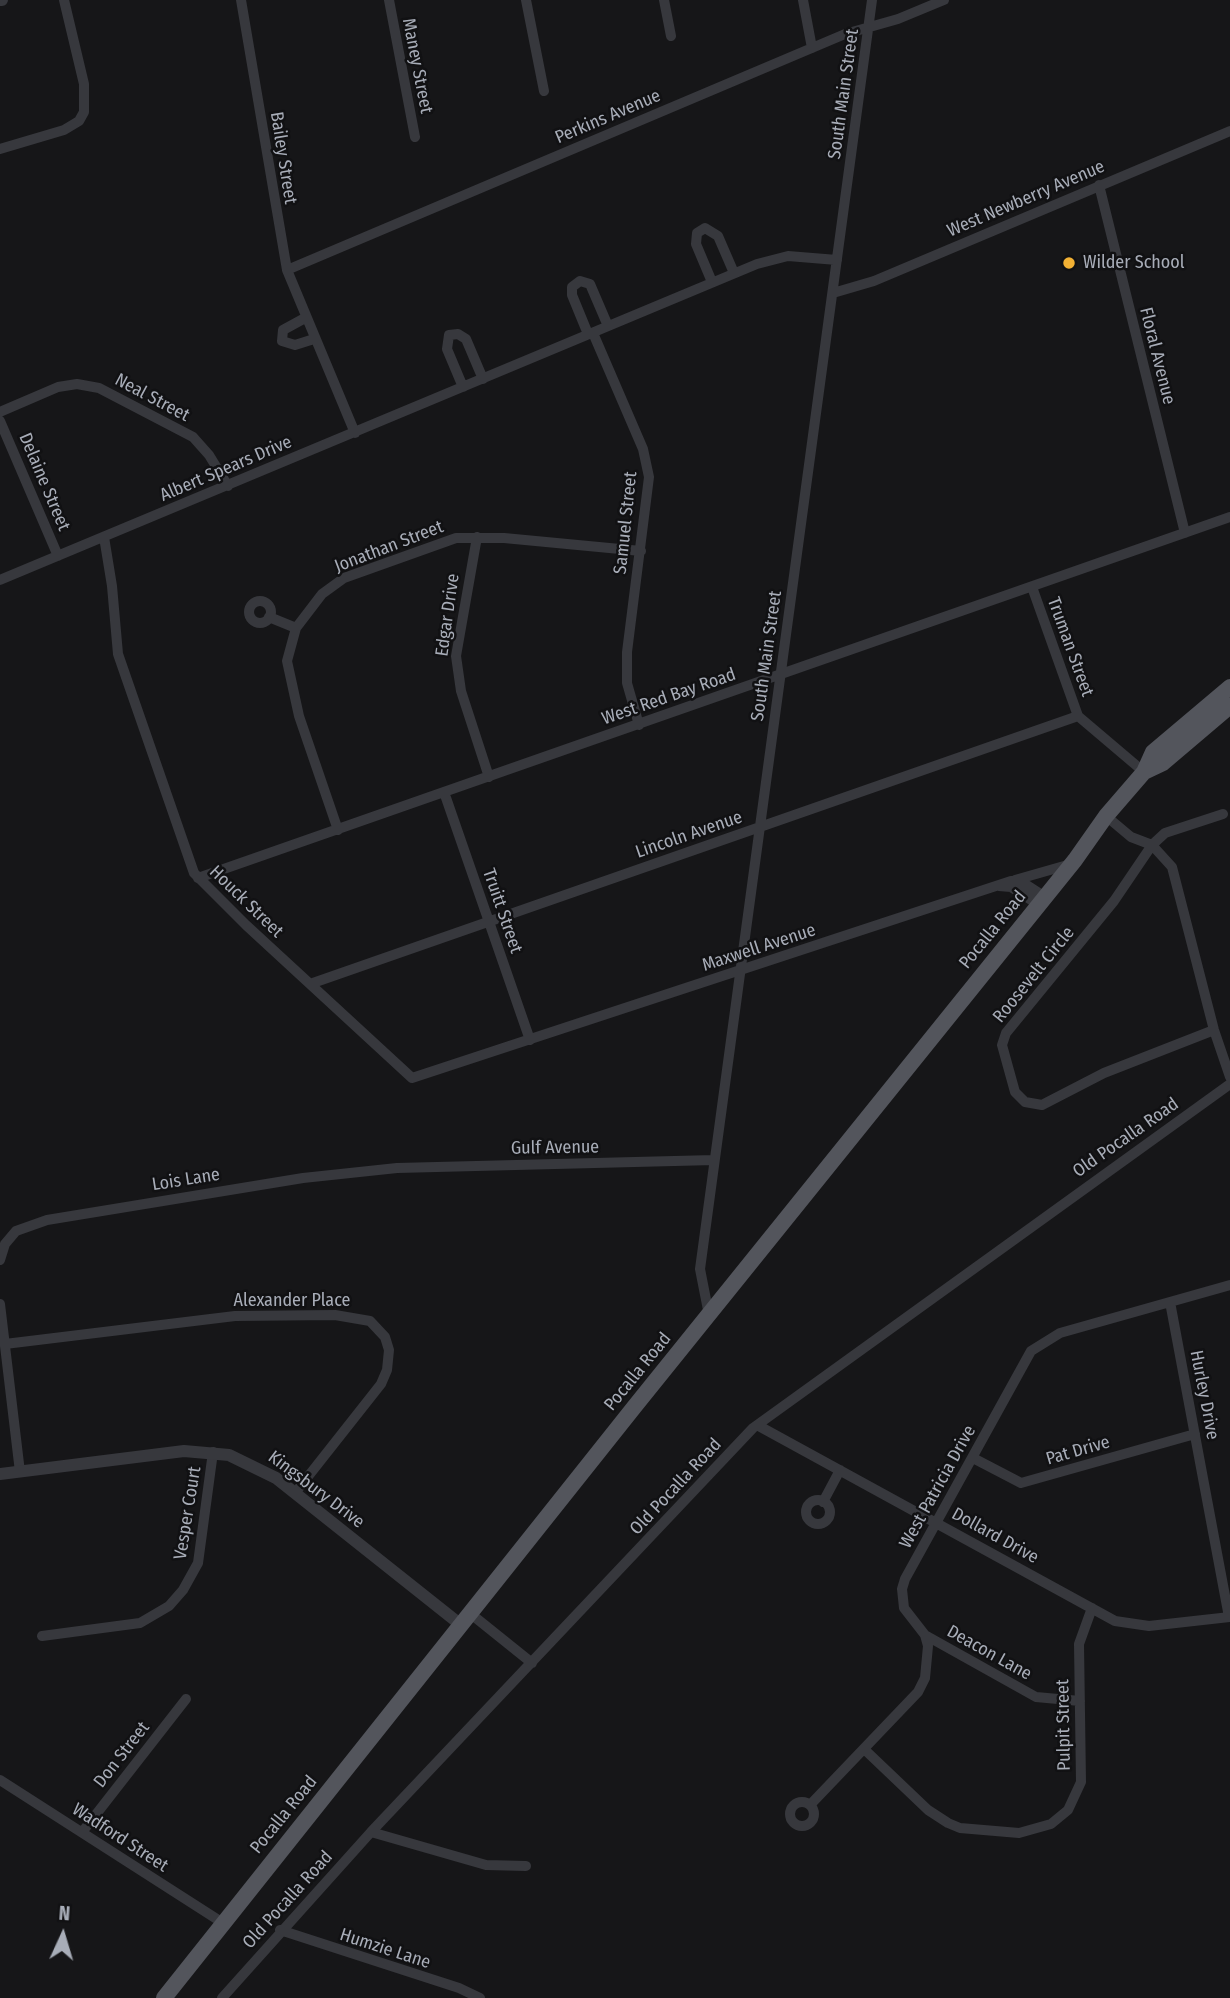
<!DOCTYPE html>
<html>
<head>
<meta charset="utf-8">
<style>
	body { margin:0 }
	#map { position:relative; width:1230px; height:1998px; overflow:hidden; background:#161618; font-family:"Fira Sans Condensed",sans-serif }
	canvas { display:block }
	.north { position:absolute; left:28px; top:1900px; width:70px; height:70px; -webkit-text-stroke:5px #111113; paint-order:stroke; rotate:4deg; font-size:19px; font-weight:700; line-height:28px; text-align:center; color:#a8adb8 }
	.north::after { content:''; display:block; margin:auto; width:24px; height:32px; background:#a8adb8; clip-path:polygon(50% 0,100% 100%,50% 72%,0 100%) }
</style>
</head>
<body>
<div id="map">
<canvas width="1230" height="1998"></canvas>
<div class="north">N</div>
</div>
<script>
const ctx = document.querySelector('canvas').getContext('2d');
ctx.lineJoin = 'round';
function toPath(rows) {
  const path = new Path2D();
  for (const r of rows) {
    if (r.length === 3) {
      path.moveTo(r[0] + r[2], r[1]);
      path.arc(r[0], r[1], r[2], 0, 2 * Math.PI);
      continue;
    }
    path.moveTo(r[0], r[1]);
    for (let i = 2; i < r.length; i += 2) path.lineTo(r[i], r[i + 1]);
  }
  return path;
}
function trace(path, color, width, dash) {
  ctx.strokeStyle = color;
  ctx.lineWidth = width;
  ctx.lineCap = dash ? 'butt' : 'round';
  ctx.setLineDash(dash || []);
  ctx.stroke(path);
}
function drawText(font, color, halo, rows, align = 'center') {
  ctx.font = font + ' "Fira Sans Condensed",sans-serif';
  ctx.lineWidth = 5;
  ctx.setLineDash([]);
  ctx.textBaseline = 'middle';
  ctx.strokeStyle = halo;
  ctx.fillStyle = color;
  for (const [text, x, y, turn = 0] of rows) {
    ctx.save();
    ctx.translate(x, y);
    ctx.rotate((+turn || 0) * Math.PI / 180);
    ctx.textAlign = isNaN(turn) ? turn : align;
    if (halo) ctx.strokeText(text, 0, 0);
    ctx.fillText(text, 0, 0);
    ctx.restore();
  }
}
const minor = toPath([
	[241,0,287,270,355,433],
	[389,0,415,137],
	[526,0,544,91],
	[664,0,671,36],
	[803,0,812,48],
	[0,149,64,130,79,121,84,112,84,84,64,0],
	[1099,185,1185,533],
	[287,270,845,34,898,19,944,0],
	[712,282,696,244,697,233,705,228,718,236,734,273],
	[833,293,874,281,1230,131],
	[305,318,283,330,282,341,295,345,314,339],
	[593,333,643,449,649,477,627,652,627,683,639,725],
	[588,334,572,295,572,287,580,281,590,284,608,326],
	[463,387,447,349,449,335,458,334,466,339,483,379],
	[0,412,58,387,77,384,99,388,193,437,209,455,228,486],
	[0,421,58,556],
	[104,537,112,586,118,654,194,873,246,925,412,1078,1011,881,1025,884,1045,897],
	[477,537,456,656,461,691,489,777],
	[0,580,757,264,788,256,837,260],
	[1032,587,1078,716,1144,772],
	[260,612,11],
	[269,617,296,628],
	[444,792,530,1040],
	[1106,816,1131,837,1152,845,1165,833,1223,814],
	[338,830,299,716,287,661,296,628,322,594,344,578,456,538,504,538,641,551],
	[198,878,1230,517],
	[1015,880,1071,864],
	[999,886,1011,887,1039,905],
	[310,984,1078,716],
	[1214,1030,1104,1073,1042,1105,1025,1102,1015,1092,1002,1045,1006,1033,1114,901,1152,845,1172,867,1214,1030,1230,1077],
	[0,1260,5,1244,16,1231,47,1220,303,1178,397,1168,714,1160],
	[1170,1302,1229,1617],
	[0,1304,20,1472],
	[709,1315,700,1269,872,0],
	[5,1344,235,1316,335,1315,370,1321,385,1337,389,1350,387,1370,381,1384,295,1493],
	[757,1425,1115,1621,1149,1626,1230,1617],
	[973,1458,1021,1483,1195,1434],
	[818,1512,12],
	[823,1502,840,1470],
	[471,1614,532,1663],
	[925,1635,1036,1697,1080,1701],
	[42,1636,140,1623,169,1606,183,1590,198,1563,213,1452],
	[864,1749,928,1810,948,1823,960,1828,1019,1833,1051,1824,1068,1810,1081,1782,1079,1644,1092,1608],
	[0,1780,223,1923],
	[802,1814,12],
	[810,1805,918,1692,925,1678,928,1646,925,1635,904,1608,902,1589,905,1579,1031,1351,1060,1333,1230,1285],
	[83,1831,186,1699],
	[371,1832,486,1865,526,1866],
	[280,1930,459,1988,480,1998],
	[222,1998,371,1832,753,1428,1230,1084]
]);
const tertiary = toPath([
	[0,0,2,0],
	[0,1474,184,1451,229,1455,276,1478,461,1625]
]);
const primary = toPath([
	[1144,772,1163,763,1230,706],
	[164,1998,635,1406,1075,860,1106,816,1144,772,1153,752,1230,687]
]);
const markers = [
	[1069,263,7,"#f2b134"]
];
const streetNames = [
	["Maney Street",417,66,79],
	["South Main Street",844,94,-82],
	["Perkins Avenue",608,117,-23],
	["Bailey Street",283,158,81],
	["West Newberry Avenue",1026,199,-23],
	["Floral Avenue",1157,356,76],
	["Neal Street",152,398,28],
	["Albert Spears Drive",226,469,-23],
	["Delaine Street",44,482,67],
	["Samuel Street",626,523,-84],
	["Jonathan Street",389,547,-21],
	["Edgar Drive",448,615,-82],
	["Truman Street",1070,647,70],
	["South Main Street",767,656,-82],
	["West Red Bay Road",669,697,-19],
	["Lincoln Avenue",689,835,-19],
	["Houck Street",246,902,44],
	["Truitt Street",502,911,71],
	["Pocalla Road",993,930,-51],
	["Maxwell Avenue",759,948,-18],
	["Roosevelt Circle",1034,975,-51],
	["Old Pocalla Road",1126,1138,-35],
	["Gulf Avenue",555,1148,-1],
	["Lois Lane",186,1180,-9],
	["Alexander Place",292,1301],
	["Pocalla Road",638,1372,-51],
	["Hurley Drive",1204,1395,79],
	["Pat Drive",1078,1451,-16],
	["Old Pocalla Road",676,1487,-47],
	["West Patricia Drive",938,1487,-61],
	["Kingsbury Drive",316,1490,37],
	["Vesper Court",188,1513,-81],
	["Dollard Drive",995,1536,29],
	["Deacon Lane",989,1653,29],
	["Pulpit Street",1064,1725,-91],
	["Don Street",122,1755,-52],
	["Pocalla Road",284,1815,-51],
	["Wadford Street",120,1838,33],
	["Old Pocalla Road",288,1900,-48],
	["Humzie Lane",385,1949,18]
];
const poiNames = [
	["Wilder School",1083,263]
];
trace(minor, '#37383d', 10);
trace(tertiary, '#37383d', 12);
trace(primary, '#53555c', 16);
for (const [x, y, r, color] of markers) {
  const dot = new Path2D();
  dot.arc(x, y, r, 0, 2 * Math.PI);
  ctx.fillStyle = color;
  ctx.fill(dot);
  trace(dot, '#111113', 2.5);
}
drawText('18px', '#a8adb8', '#111113', streetNames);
drawText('18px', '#a8adb8', '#111113', poiNames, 'left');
</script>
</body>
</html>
